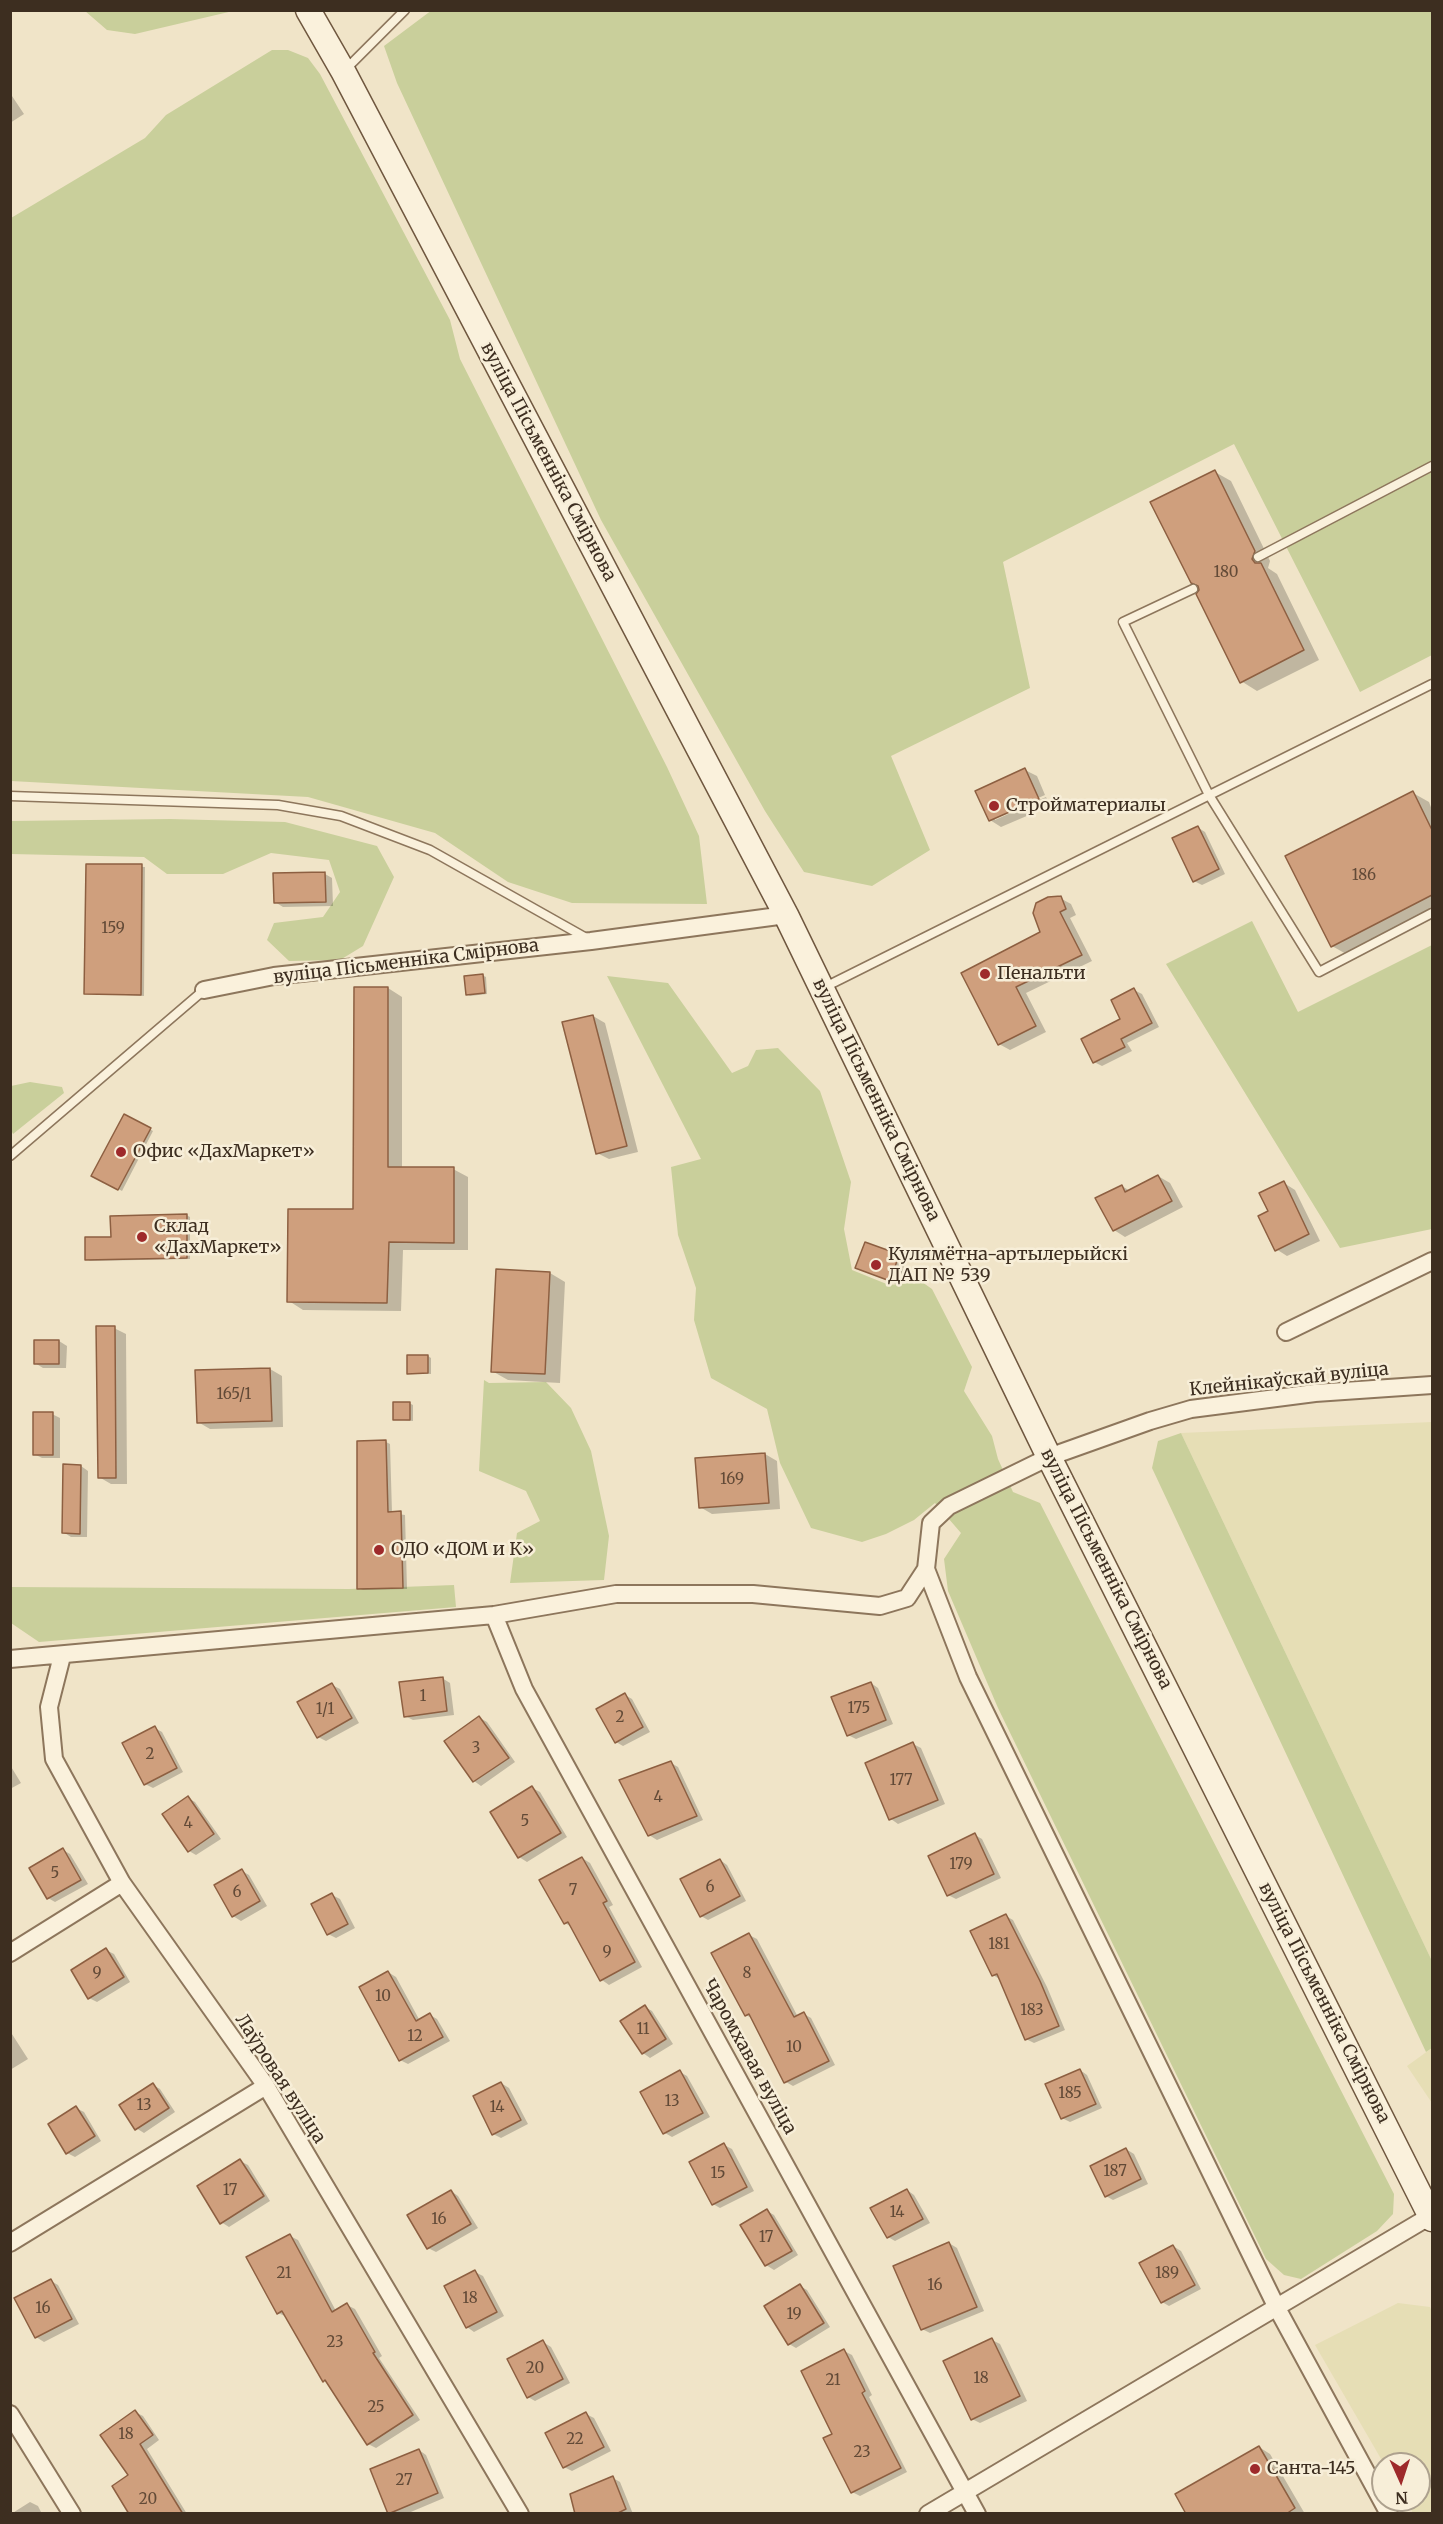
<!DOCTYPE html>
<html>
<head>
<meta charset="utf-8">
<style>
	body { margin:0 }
	#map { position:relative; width:1443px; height:2524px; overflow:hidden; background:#f0e4c8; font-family:Merriweather,serif }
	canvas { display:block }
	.frame { position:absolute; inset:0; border:12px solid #3d2e20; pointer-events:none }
	.north { position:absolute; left:1371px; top:2452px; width:60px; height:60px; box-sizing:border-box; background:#f7eed8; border:2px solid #ada18e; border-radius:50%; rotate:177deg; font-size:16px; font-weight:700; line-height:24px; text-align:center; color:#3d2e20 }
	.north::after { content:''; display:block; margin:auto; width:21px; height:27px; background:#9e2a2b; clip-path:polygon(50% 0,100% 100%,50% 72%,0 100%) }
</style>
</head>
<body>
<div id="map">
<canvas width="1443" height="2524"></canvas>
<div class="frame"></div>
<div class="north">N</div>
</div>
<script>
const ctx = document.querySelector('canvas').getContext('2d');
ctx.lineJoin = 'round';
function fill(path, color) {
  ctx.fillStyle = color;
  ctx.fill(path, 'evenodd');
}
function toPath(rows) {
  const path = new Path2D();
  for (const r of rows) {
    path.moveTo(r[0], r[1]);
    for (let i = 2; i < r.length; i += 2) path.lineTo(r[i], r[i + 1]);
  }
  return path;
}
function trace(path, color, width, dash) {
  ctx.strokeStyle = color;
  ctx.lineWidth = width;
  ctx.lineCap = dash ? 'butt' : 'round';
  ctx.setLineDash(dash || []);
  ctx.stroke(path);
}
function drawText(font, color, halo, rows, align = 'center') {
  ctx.font = font + ' Merriweather,serif';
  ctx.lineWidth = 5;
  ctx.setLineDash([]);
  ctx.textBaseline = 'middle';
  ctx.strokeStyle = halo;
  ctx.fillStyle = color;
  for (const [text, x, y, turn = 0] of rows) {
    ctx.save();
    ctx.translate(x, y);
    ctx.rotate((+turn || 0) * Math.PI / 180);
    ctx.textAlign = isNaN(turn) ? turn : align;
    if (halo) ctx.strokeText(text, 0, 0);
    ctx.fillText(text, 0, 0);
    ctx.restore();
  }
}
const farmland = toPath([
	[1432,1422,1432,1961,1181,1433],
	[1432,2048,1432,2103,1407,2066],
	[1398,2303,1430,2307,1432,2312,1432,2513,1413,2513,1405,2500,1419,2500,1419,2464,1384,2464,1315,2345]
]);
const green = toPath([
	[432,10,1432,11,1432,655,1360,692,1234,444,1003,562,1030,688,891,756,930,850,872,886,804,872,765,811,601,520,397,83,384,46],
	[85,11,233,11,135,34,107,30],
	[272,50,288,50,308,58,320,74,450,320,460,359,667,767,699,836,707,904,572,903,508,882,435,833,308,797,11,781,11,218,145,138,166,115],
	[170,819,285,822,377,846,394,877,363,946,340,960,289,961,267,940,274,923,323,917,340,892,329,860,271,853,223,874,167,874,144,857,11,854,11,821],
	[1252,921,1298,1012,1432,945,1432,1229,1340,1248,1166,964],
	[607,976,668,983,732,1073,748,1066,756,1050,778,1048,820,1091,851,1182,844,1229,852,1270,889,1285,922,1282,932,1289,972,1367,964,1391,992,1436,998,1459,1013,1492,1040,1503,1394,2194,1393,2214,1377,2231,1301,2279,1284,2275,1266,2259,998,1708,948,1591,944,1559,961,1533,935,1503,914,1520,886,1534,862,1542,811,1528,780,1463,767,1409,711,1378,694,1320,696,1288,678,1235,671,1167,701,1159],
	[30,1082,62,1087,64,1093,13,1134,11,1130,11,1086],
	[484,1380,489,1383,546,1382,571,1408,591,1451,609,1536,604,1580,510,1583,517,1533,540,1521,526,1491,479,1471],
	[1181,1433,1432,1961,1432,2048,1426,2052,1152,1468,1158,1441],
	[454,1585,456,1607,39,1642,11,1623,11,1587,349,1589]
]);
const shadow = toPath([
	[10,93,24,114,10,123],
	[1215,472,1231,481,1270,561,1268,568,1277,574,1319,660,1257,691,1241,681,1201,590],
	[1025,770,1037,776,1045,795,995,817,995,820,1046,797,1050,806,1001,827,990,820],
	[1413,793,1429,802,1432,810,1432,912,1348,955,1332,946],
	[1197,827,1205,832,1225,874,1202,885,1194,881],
	[87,865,145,867,144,996,86,993],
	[325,874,332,878,333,906,283,907,275,902],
	[1060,898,1071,904,1076,915,1070,918,1092,961,1026,993,1046,1032,1010,1050,999,1044,963,973,1042,932],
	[482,975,486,977,487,994,470,996,467,994],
	[388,988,402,997,402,1168,453,1169,468,1177,468,1250,403,1250,401,1311,303,1310,289,1301,354,1211],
	[1134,990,1142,994,1159,1027,1127,1043,1132,1051,1102,1066,1094,1062,1123,1020],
	[593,1016,605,1023,638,1152,609,1159,597,1153],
	[125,1116,153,1131,122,1191,93,1175],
	[1158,1176,1170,1183,1183,1207,1125,1237,1114,1230,1122,1186,1130,1191],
	[1284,1183,1295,1190,1320,1241,1287,1256,1276,1249,1270,1211],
	[186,1215,190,1217,190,1259,90,1261,86,1259,112,1238],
	[889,1253,898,1258,904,1266,898,1285,857,1268],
	[550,1273,565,1282,560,1383,508,1380,492,1371],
	[114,1328,126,1334,127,1484,111,1484,99,1477],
	[35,1341,59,1341,67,1346,66,1368,43,1368,35,1363],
	[428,1356,431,1358,431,1374,408,1373],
	[270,1369,282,1376,283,1427,210,1429,198,1422],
	[409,1403,413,1405,413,1421,394,1419],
	[52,1414,60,1418,60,1458,42,1458,34,1454],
	[386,1442,390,1444,392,1513,405,1515,407,1589,363,1590,358,1588,357,1514,359,1514],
	[765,1454,777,1461,780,1509,712,1514,700,1507],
	[81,1466,88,1471,87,1537,71,1537,63,1532],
	[442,1678,450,1683,454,1715,413,1720,405,1716],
	[871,1683,878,1688,893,1724,856,1739,848,1735],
	[332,1685,340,1689,359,1723,326,1741,318,1737],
	[625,1695,632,1699,650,1732,623,1746,616,1742],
	[480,1718,487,1722,515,1762,481,1786,474,1781],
	[155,1728,162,1732,183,1772,153,1788,145,1784],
	[913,1744,921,1748,945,1804,898,1824,891,1819],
	[671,1763,678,1767,703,1820,657,1840,649,1835],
	[10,1765,21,1783,10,1789],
	[532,1788,540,1792,567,1837,527,1862,519,1857],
	[188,1798,195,1802,221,1839,196,1855,189,1851],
	[975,1835,982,1839,1001,1878,956,1899,948,1895],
	[63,1850,70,1854,88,1884,55,1902,48,1898],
	[582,1858,590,1863,613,1905,609,1907,642,1967,609,1985,602,1980,573,1928,565,1923],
	[720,1860,727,1865,746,1901,708,1920,701,1916],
	[242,1871,249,1875,267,1906,241,1921,233,1916,216,1886],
	[332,1895,340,1899,355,1928,336,1938,328,1934],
	[1006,1916,1013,1920,1047,1987,1065,2030,1034,2043,1026,2039,1001,1980,993,1975],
	[749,1935,757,1939,798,2017,804,2014,811,2018,835,2065,793,2086,786,2082,753,2019,746,2015],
	[106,1950,114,1954,130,1982,97,2002,89,1998],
	[388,1972,396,1977,420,2021,430,2015,437,2019,450,2041,408,2064,400,2060],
	[645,2007,652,2011,673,2044,650,2058,643,2053],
	[10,2031,28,2059,10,2070],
	[1080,2070,1087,2075,1102,2108,1070,2122,1062,2118],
	[680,2072,687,2076,710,2117,672,2137,665,2133],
	[501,2083,509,2088,528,2124,501,2138,493,2134],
	[153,2085,160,2089,175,2112,144,2133,136,2128],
	[76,2108,84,2112,101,2141,75,2157,67,2153],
	[724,2145,732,2149,754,2191,720,2208,713,2204],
	[1126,2149,1134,2154,1148,2184,1113,2200,1106,2196],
	[240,2161,248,2165,270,2201,229,2227,221,2222],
	[907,2190,914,2195,930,2223,895,2241,888,2237],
	[451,2191,458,2196,478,2228,436,2252,428,2248],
	[767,2211,774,2215,798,2255,774,2270,766,2265,742,2226],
	[290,2236,298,2240,336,2311,347,2305,355,2309,382,2356,379,2358,420,2420,376,2448,368,2444,329,2383,324,2381,287,2317,278,2313],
	[949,2243,957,2248,984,2311,930,2333,922,2329],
	[1173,2246,1181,2251,1201,2289,1169,2306,1162,2302],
	[475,2272,483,2276,504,2316,474,2332,467,2327],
	[51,2281,58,2285,79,2324,44,2342,36,2337,16,2298],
	[800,2286,807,2290,830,2327,796,2348,789,2344],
	[992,2340,1000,2344,1027,2401,980,2423,972,2419],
	[543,2342,551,2347,570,2383,535,2401,528,2397],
	[844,2351,852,2355,872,2395,869,2397,907,2472,860,2496,852,2492,834,2434],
	[135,2412,143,2416,159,2440,147,2449,187,2514,131,2514,131,2475],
	[586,2414,594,2418,611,2451,572,2471,564,2467],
	[1259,2447,1270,2454,1305,2514,1188,2514],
	[419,2450,426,2455,444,2498,406,2514,391,2514],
	[613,2478,620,2482,633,2514,577,2514],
	[30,2502,38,2506,42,2514,11,2514]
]);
const building = toPath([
	[1215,470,1255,551,1252,559,1255,563,1261,563,1304,650,1240,683,1196,594,1199,590,1198,586,1191,583,1150,502,1215,470],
	[1025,768,1039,799,989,821,975,791,1025,768],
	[1413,791,1432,830,1432,895,1331,947,1285,856,1413,791],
	[1198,826,1219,869,1193,882,1172,838,1198,826],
	[86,864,142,864,141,995,84,994,86,864],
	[325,872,326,902,274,903,273,873,325,872],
	[1061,896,1066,909,1060,912,1082,955,1016,987,1036,1026,998,1045,961,973,1040,932,1033,913,1036,903,1048,897,1061,896],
	[483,974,485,993,466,995,464,976,483,974],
	[354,987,388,987,388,1167,454,1167,454,1243,389,1242,387,1303,287,1302,288,1209,353,1209,354,987],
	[1134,988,1152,1023,1121,1039,1125,1047,1093,1063,1081,1039,1120,1019,1111,1000,1134,988],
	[593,1015,627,1146,596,1154,562,1022,593,1015],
	[124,1114,151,1128,118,1190,91,1176,124,1114],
	[1158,1175,1172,1201,1113,1231,1095,1198,1122,1185,1125,1192,1158,1175],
	[1284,1181,1309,1234,1275,1251,1258,1216,1268,1211,1259,1193,1284,1181],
	[187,1214,187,1258,85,1260,85,1237,111,1237,110,1216,187,1214],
	[865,1242,890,1251,897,1261,890,1281,855,1268,865,1242],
	[496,1269,550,1272,545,1374,491,1372,496,1269],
	[96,1326,115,1326,116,1478,98,1478,96,1326],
	[34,1340,59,1340,59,1364,34,1364,34,1340],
	[407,1355,428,1355,428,1373,407,1374,407,1355],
	[270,1368,272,1421,197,1423,195,1370,270,1368],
	[393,1402,410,1402,410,1420,393,1420,393,1402],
	[33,1412,53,1412,53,1455,33,1455,33,1412],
	[386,1440,388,1512,401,1511,403,1588,357,1589,357,1441,386,1440],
	[765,1453,769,1503,699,1508,695,1458,765,1453],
	[63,1464,81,1465,80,1534,62,1533,63,1464],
	[443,1677,447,1711,404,1717,399,1682,443,1677],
	[871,1682,886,1720,847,1736,831,1697,871,1682],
	[332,1683,352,1718,317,1738,297,1702,332,1683],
	[625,1693,643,1727,615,1743,596,1709,625,1693],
	[479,1716,509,1758,473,1782,444,1741,479,1716],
	[155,1726,177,1768,144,1785,122,1743,155,1726],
	[913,1742,938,1800,889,1820,865,1763,913,1742],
	[671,1761,697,1816,648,1836,619,1780,671,1761],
	[532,1786,561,1833,518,1858,490,1812,532,1786],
	[188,1796,214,1834,188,1852,162,1814,188,1796],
	[975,1833,994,1874,947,1896,928,1856,975,1833],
	[63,1848,81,1880,47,1899,29,1868,63,1848],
	[582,1857,607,1901,603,1903,635,1962,600,1981,568,1922,564,1924,539,1880,582,1857],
	[720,1859,740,1896,700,1917,680,1879,720,1859],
	[242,1869,260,1901,232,1917,214,1885,242,1869],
	[332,1893,348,1924,327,1935,311,1904,332,1893],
	[1006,1914,1040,1981,1059,2026,1025,2040,997,1974,992,1976,970,1931,1006,1914],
	[749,1933,794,2017,804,2012,829,2061,784,2083,749,2014,745,2016,711,1953,749,1933],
	[106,1948,124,1977,88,1999,71,1970,106,1948],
	[388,1971,416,2021,430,2013,443,2037,399,2061,359,1987,388,1971],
	[645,2005,666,2039,642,2054,620,2021,645,2005],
	[1080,2069,1096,2104,1061,2119,1045,2084,1080,2069],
	[680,2070,703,2113,663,2134,640,2092,680,2070],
	[501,2082,521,2120,492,2135,473,2096,501,2082],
	[153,2083,169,2108,135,2130,119,2105,153,2083],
	[76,2106,95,2136,66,2154,48,2124,76,2106],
	[724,2143,747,2187,712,2205,689,2162,724,2143],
	[1126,2148,1141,2179,1105,2197,1090,2166,1126,2148],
	[240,2159,264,2196,220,2224,197,2186,240,2159],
	[907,2189,923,2219,887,2238,870,2208,907,2189],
	[451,2190,471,2224,427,2249,407,2215,451,2190],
	[767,2209,792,2251,765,2266,740,2225,767,2209],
	[290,2234,332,2312,347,2303,375,2352,373,2353,413,2415,367,2445,325,2380,323,2382,282,2311,277,2314,246,2257,290,2234],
	[949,2242,977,2307,921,2330,893,2266,949,2242],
	[1173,2245,1195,2285,1161,2303,1139,2263,1173,2245],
	[475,2270,497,2312,466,2328,444,2286,475,2270],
	[51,2279,72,2319,35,2338,14,2298,51,2279],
	[800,2284,824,2323,788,2345,764,2306,800,2284],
	[992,2338,1020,2396,971,2420,943,2361,992,2338],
	[543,2340,563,2379,527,2398,507,2359,543,2340],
	[844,2349,865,2391,862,2393,901,2468,851,2493,823,2438,832,2434,801,2371,844,2349],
	[135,2410,153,2435,140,2444,183,2514,129,2514,112,2486,128,2475,100,2435,135,2410],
	[586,2412,604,2447,563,2468,545,2433,586,2412],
	[1259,2446,1295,2508,1286,2514,1186,2514,1175,2494,1259,2446],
	[419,2449,438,2493,388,2514,370,2469,419,2449],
	[613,2476,626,2509,616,2514,575,2514,570,2494,613,2476]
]);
const lane = toPath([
	[346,69,405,10],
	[1258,557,1432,466],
	[1193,589,1123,622,1209,795,1319,972,1432,913],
	[10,796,278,805,341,816,430,850,588,939],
	[825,987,1432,684],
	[10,1156,204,990]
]);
const street = toPath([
	[204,990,274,976,591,941,786,915],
	[1286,1332,1432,1261],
	[926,1569,968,1677,1277,2308,1389,2514],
	[494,1615,524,1689,977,2514],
	[62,1656,49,1707,54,1759,122,1883,266,2086,520,2514],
	[10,1659,494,1615,616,1594,753,1594,880,1606,907,1598,926,1569,931,1523,949,1506,1049,1457,1150,1421,1191,1409,1315,1393,1432,1385],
	[10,1953,122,1883],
	[10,2243,266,2086],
	[10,2414,72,2514],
	[928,2514,1432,2215]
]);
const secondary = toPath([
	[308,10,343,71,786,915,1049,1457,1432,2219]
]);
const markers = [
	[994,806,6,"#9e2a2b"],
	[985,974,6,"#9e2a2b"],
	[121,1152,6,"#9e2a2b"],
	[142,1237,6,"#9e2a2b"],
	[876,1265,6,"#9e2a2b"],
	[379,1550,6,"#9e2a2b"],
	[1255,2469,6,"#9e2a2b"]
];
const numberNames = [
	["180",1226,573],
	["186",1364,876],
	["159",113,929],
	["165/1",234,1395],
	["169",732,1480],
	["1",423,1697],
	["175",859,1709],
	["1/1",325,1710],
	["2",620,1718],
	["3",476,1749],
	["2",150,1755],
	["177",901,1781],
	["4",658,1798],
	["5",525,1822],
	["4",188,1824],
	["179",961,1865],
	["5",55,1874],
	["6",710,1888],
	["7",573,1891],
	["6",237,1893],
	["181",999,1945],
	["9",607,1953],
	["9",97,1974],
	["8",747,1974],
	["10",383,1997],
	["183",1032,2011],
	["11",643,2030],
	["12",415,2037],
	["10",794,2048],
	["185",1070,2094],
	["13",672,2102],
	["13",144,2106],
	["14",497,2108],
	["187",1115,2172],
	["15",718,2174],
	["17",230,2191],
	["14",897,2213],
	["16",439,2220],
	["17",766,2238],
	["21",284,2274],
	["189",1167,2274],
	["16",935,2286],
	["18",470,2299],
	["16",43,2309],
	["19",794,2315],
	["23",335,2343],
	["20",535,2369],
	["18",981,2379],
	["21",833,2381],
	["25",376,2408],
	["18",126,2435],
	["22",575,2440],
	["23",862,2453],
	["27",404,2481],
	["20",148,2500]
];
const streetNames = [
	["вуліца Пісьменніка Смірнова",548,462,62],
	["вуліца Пісьменніка Смірнова",406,962,-7],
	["вуліца Пісьменніка Смірнова",876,1100,64],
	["Клейнікаўскай вуліца",1289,1380,-6],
	["вуліца Пісьменніка Смірнова",1106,1569,63],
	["вуліца Пісьменніка Смірнова",1324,2003,63],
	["Чаромхавая вуліца",749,2057,61],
	["Лаўровая вуліца",280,2079,57]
];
const poiNames = [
	["Стройматериалы",1006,806],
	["Пенальти",997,974],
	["Офис «ДахМаркет»",133,1152],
	["Склад",154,1227],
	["«ДахМаркет»",154,1248],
	["Кулямётна-артылерыйскі",888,1255],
	["ДАП № 539",888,1276],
	["ОДО «ДОМ и К»",391,1550],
	["Санта-145",1267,2469]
];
fill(farmland, '#e6deb5');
fill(green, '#c9cf9b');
fill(shadow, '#0003');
fill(building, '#cf9f7d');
trace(building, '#8d5f41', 1.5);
trace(lane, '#8d765c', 11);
trace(street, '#8d765c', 20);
trace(secondary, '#6f573f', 27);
trace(lane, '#faf1dc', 8);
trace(street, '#faf1dc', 16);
trace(secondary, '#faf1dc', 24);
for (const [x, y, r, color] of markers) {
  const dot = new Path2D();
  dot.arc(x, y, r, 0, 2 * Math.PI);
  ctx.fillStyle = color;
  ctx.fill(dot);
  trace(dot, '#f7eed8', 2);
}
drawText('15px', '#624a37', null, numberNames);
drawText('18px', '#3d2e20', '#f7eed8', streetNames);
drawText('18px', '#3d2e20', '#f7eed8', poiNames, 'left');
</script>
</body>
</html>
